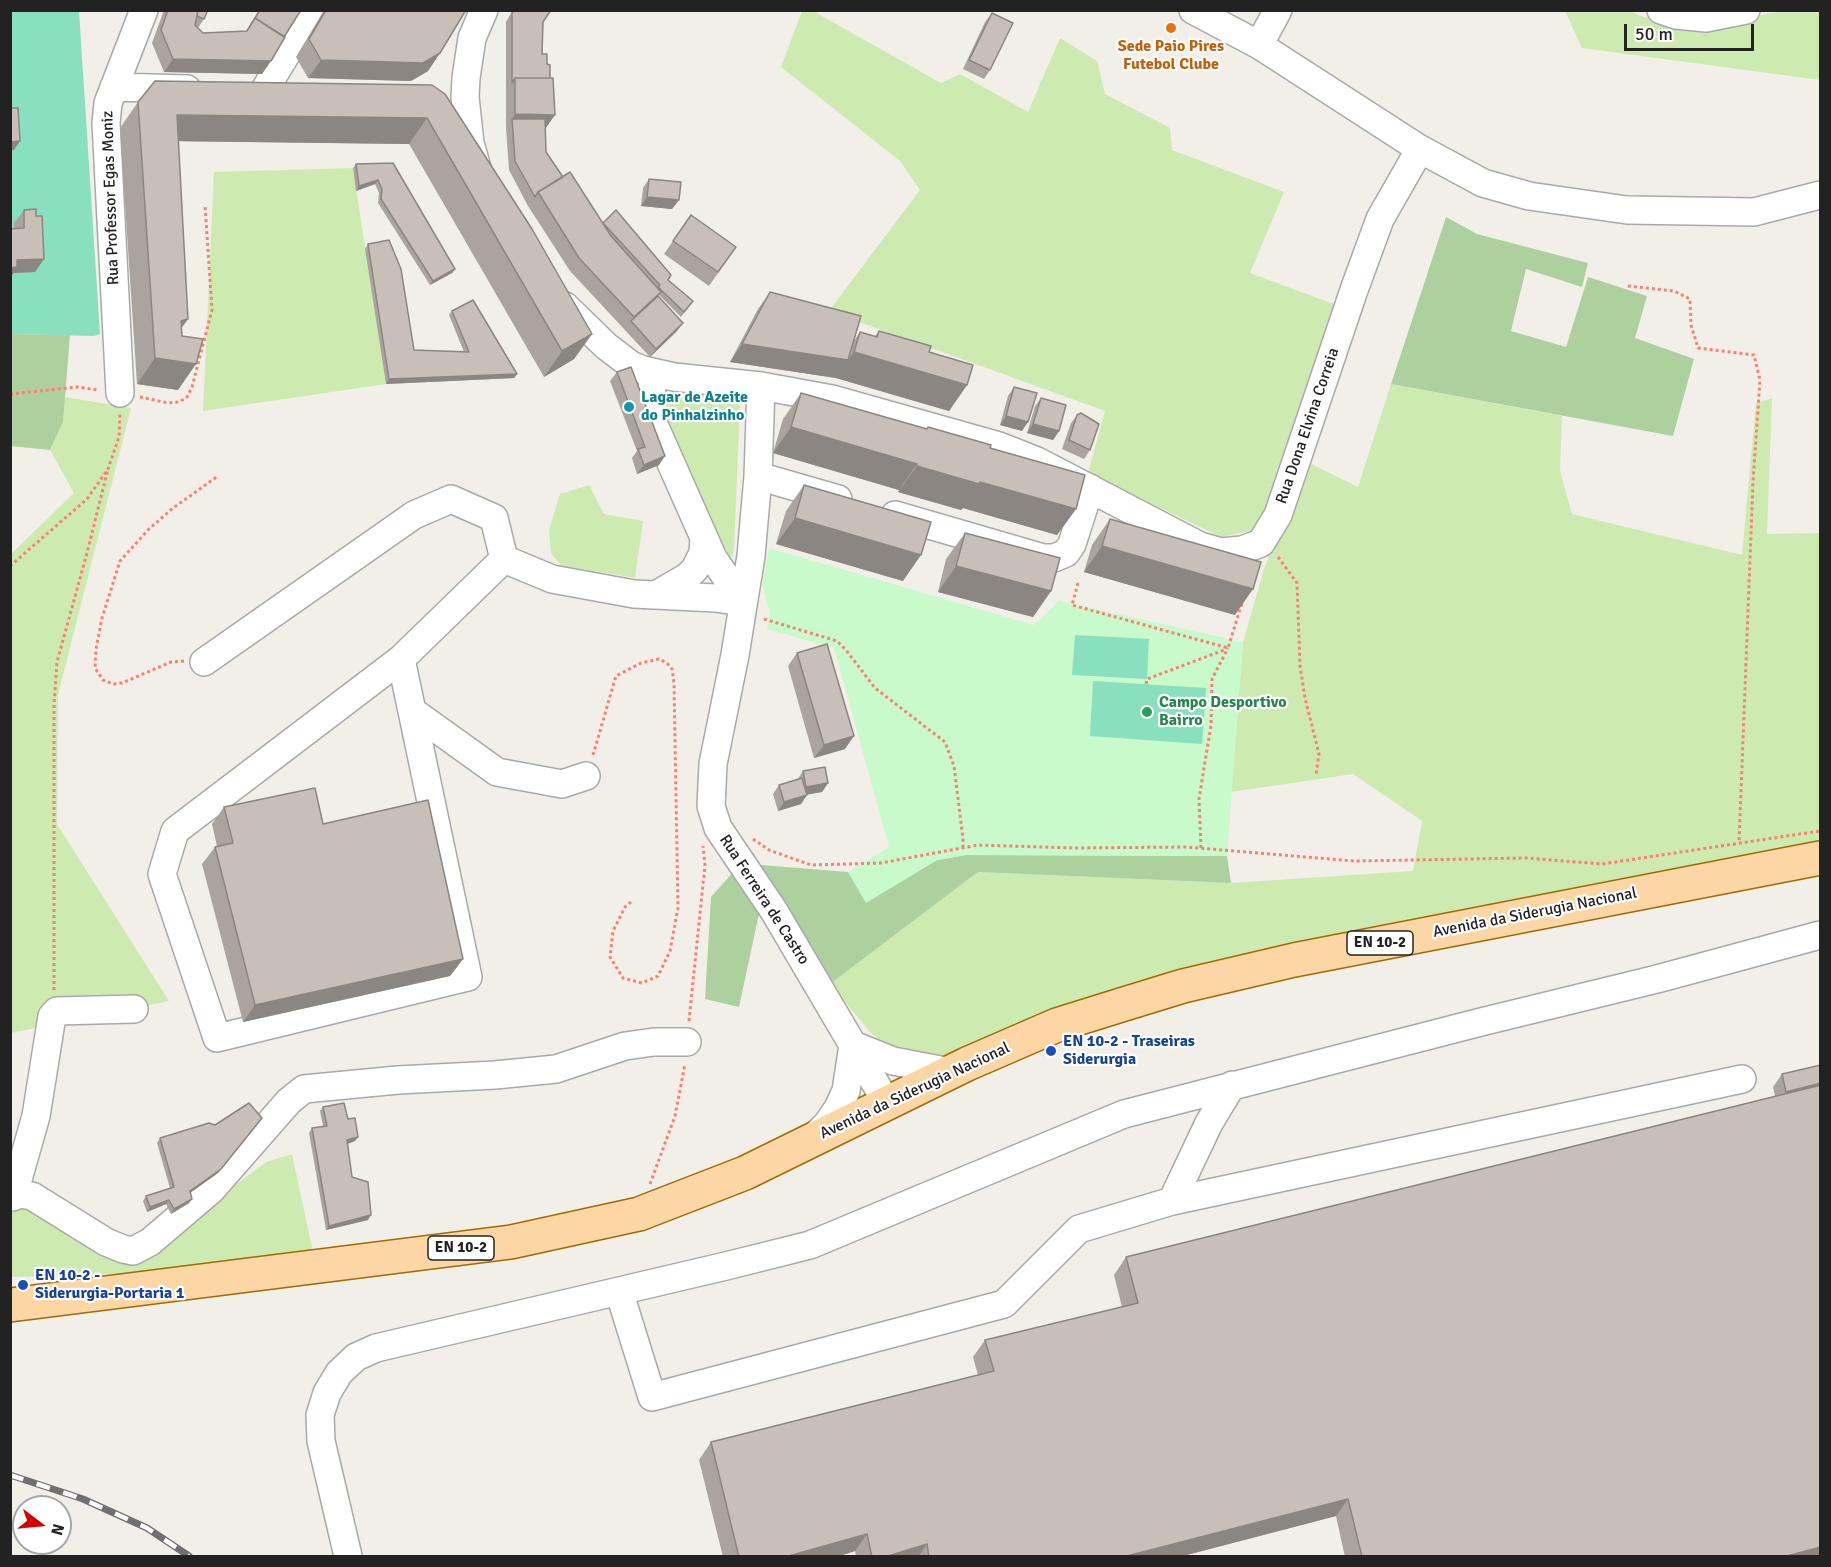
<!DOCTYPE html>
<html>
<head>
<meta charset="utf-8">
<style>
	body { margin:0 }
	#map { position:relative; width:1831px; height:1567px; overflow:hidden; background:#f2efe9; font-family:Signika,sans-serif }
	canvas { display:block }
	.frame { position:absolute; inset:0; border:12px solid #222; pointer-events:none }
	.north { position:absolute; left:12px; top:1495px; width:60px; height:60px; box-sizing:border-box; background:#fff; border:2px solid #a7a7a7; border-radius:50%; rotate:106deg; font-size:16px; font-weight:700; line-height:24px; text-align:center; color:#222 }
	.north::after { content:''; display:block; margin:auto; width:21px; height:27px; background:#d40000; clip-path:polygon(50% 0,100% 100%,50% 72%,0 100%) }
	.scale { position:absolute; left:1624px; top:24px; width:130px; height:27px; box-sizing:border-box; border:3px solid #222; border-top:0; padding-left:8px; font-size:18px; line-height:21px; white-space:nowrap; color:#222; -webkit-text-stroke:4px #fff; paint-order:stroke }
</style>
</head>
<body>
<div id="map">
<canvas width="1831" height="1567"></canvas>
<div class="frame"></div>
<div class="north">N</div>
<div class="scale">50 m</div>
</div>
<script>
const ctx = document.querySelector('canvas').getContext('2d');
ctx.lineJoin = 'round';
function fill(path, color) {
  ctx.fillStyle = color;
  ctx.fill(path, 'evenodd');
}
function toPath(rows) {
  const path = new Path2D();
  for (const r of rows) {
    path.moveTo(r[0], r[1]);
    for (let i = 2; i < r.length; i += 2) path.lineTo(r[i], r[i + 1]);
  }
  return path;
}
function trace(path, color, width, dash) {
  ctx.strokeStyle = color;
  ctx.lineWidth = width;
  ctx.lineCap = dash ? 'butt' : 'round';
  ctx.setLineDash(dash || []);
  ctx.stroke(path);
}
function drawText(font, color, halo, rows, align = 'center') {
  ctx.font = font + ' Signika,sans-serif';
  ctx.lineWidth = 4.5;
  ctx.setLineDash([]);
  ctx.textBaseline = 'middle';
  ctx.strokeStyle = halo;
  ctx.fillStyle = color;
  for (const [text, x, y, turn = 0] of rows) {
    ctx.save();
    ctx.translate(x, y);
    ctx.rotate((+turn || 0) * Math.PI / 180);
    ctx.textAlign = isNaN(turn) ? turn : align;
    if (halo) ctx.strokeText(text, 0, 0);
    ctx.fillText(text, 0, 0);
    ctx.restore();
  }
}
const grass = toPath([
	[802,11,813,11,941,83,960,74,1028,112,1060,38,1097,61,1105,94,1170,128,1172,150,1284,192,1250,273,1342,307,1260,529,1221,537,1088,473,1105,411,829,311,920,190,900,161,781,67],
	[1565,11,1632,11,1638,15,1675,26,1702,27,1782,11,1820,11,1820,80,1582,48],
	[353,168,386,384,203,411,214,172],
	[1391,384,1562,416,1560,471,1572,514,1742,555,1756,403,1772,398,1767,534,1820,533,1820,845,943,1059,896,1055,871,1033,830,984,978,872,1231,883,1413,871,1422,821,1353,774,1231,792,1243,642,1264,569,1309,463,1358,487],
	[688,392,734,399,740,407,734,548,732,557,719,552,655,415,669,397],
	[65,397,131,408,58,695,57,824,169,1001,11,1033,11,554,74,493,50,450,63,422],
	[589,485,604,514,643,521,635,578,568,567,561,565,551,553,549,530,560,494],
	[292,1154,313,1252,143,1273,11,1277,10,1204,25,1203,136,1260,266,1162]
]);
const forest = toPath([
	[1446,217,1477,234,1588,263,1582,287,1526,269,1511,331,1566,347,1588,277,1647,296,1635,338,1694,359,1673,436,1391,384],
	[11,334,70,335,63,422,50,450,11,446],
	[752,851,761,865,848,872,866,902,937,860,966,855,1227,856,1231,883,978,872,830,984,760,909,739,1007,705,999,711,897]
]);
const park = toPath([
	[769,548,1034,625,1059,601,1243,642,1227,856,966,855,937,860,866,903,848,872,889,847,834,648,767,629,770,612,762,584]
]);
const pitch = toPath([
	[11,11,79,11,100,334,94,336,11,334],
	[1075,635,1149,639,1147,679,1072,675],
	[1093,681,1206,688,1202,744,1090,736]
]);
const path = toPath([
	[1628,286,1674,291,1690,299,1691,325,1698,348,1754,355,1760,380,1753,482,1739,843],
	[10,394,78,387,98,390],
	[140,397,168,403,179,402,187,397,192,387,212,310,205,205],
	[1278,557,1297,583,1300,666,1305,698,1319,754,1316,775],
	[10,566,87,499,108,469,119,437,120,413],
	[1078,583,1072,605,1228,648,1242,603],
	[764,619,837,641,846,650,875,688,945,742,954,766,963,839,963,848],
	[184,661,171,662,122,683,113,684,103,680,95,668,96,649,102,618,120,561,149,529,173,508,218,476],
	[1146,684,1147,679,1227,649],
	[593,755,616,676,641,663,659,659,667,663,672,669,674,683,678,908,670,951,658,976,642,983,623,978,610,957,613,931,625,907,631,902],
	[753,839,769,850,811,865,881,863,978,845,1074,848,1186,847,1355,861,1526,858,1602,864,1820,831],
	[1201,848,1199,799,1211,725,1212,679,1228,648],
	[54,990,54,705,57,662,87,553,108,469],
	[689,1021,705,865,703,846],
	[650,1184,675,1116,685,1064]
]);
const minor = toPath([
	[1193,10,1259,45,1420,149,1483,183,1529,196,1627,210,1754,212,1820,195],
	[1661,10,1676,15,1706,18,1746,10],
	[1259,45,1278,10],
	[114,87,187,89],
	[264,91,313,10],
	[477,168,470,143,465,97,466,78,472,38,484,10],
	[565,306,606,346,631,365,643,370,674,377,761,386,832,399,999,446,1037,461,1200,546,1221,552,1242,550,1261,543,1278,515,1354,290,1380,219,1420,149],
	[655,373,649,402,651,418,713,558,743,602],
	[761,386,758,476,751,556,735,655,713,764,711,806,718,828,774,911,887,1103],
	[120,393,106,123,108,103,144,10],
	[758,476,838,499],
	[895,515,1043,558,1054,558,1066,553,1072,544,1090,488],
	[656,595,687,577,695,569,703,553,704,538],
	[401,659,468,977,217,1038,162,874,175,831,401,659,504,559,552,579,634,594,715,598,743,602],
	[204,662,414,515,451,499,494,518,504,559],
	[412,711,497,772,562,784,586,776],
	[853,1045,893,1061,951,1072],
	[813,1138,828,1123,838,1108,846,1091,853,1045],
	[10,1197,20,1194,32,1196,106,1242,123,1249,133,1251,150,1242,211,1190,289,1101,304,1089,398,1080,495,1075,556,1069,625,1046,654,1042,687,1042],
	[13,1197,36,1116,52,1016,57,1011,134,1009],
	[1172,1201,1209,1123,1232,1085],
	[619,1291,652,1397,1004,1304,1079,1229,1172,1201,1742,1079],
	[348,1556,321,1441,320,1415,327,1393,339,1373,356,1357,376,1348,726,1266,810,1245,1124,1114,1481,1022,1657,979,1820,935]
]);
const major = toPath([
	[10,1305,511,1242,639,1214,745,1173,967,1064,1057,1025,1121,1005,1183,986,1294,960,1820,858]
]);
const rail = toPath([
	[10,1475,83,1499,147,1528,189,1556]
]);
const wall = toPath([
	[164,10,208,10,204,19,198,28,203,33,246,31,259,10,301,10,262,74,164,72,152,43],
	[324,10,466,10,440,53,428,71,411,81,308,78,296,57],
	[513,10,551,10,543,22,542,54,545,128,546,152,563,177,603,223,693,301,681,317,659,295,658,296,677,331,650,357,570,271,528,206,509,170,506,128,506,22],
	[992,13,990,70,984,79,963,69,985,22],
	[432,85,592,334,574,359,544,377,409,144,178,141,188,319,181,328,178,390,137,384,120,128,138,102],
	[393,163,455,269,452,273,430,285,378,203,379,193,375,184,356,191,353,168,356,164],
	[649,179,679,200,672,209,641,206,643,188],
	[24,210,35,272,14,273,14,223],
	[691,215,736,247,709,286,664,254],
	[368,244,414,350,464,352,449,315,452,311,517,374,514,378,386,384,365,249],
	[770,292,854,341,860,332,875,336,879,331,929,352,967,385,949,411,836,378,730,362,758,309],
	[617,372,659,465,637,474,632,458,637,451,610,381],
	[1014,387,1022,431,1000,425,1008,396],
	[801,393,926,429,928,427,990,448,1076,509,1057,535,963,508,961,510,898,492,899,490,773,453,783,419],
	[1041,398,1059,431,1053,440,1027,433,1035,406],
	[1077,415,1090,450,1084,459,1062,449,1071,423],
	[804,485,903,581,776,544,786,511],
	[1110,519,1235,615,1084,572,1092,545],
	[965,533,1051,591,1033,617,938,592,946,559],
	[797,653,845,749,814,758,788,666],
	[803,771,828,783,822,792,807,794,801,804,778,811,773,794,779,785,798,779],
	[224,807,323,824,463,959,450,976,243,1022,202,864,215,847,217,846,212,824],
	[1821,1065,1821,1557,1345,1557,1336,1516,1179,1557,856,1557,855,1551,836,1557,723,1557,699,1460,711,1442,978,1375,973,1357,985,1340,1122,1307,1114,1275,1126,1257,1775,1096,1773,1087,1782,1074],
	[323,1107,348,1119,358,1137,355,1141,347,1144,352,1177,368,1220,326,1230,309,1133,312,1128,323,1126,320,1111],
	[259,1122,218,1173,190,1193,189,1203,171,1214,166,1204,147,1212,143,1201,146,1196,170,1188,157,1143,160,1138,215,1125]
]);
const shadedWall = toPath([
	[440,53,428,71,411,81,308,78,321,60],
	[173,59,271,61,262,74,164,72],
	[515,114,555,115,546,128,512,119],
	[177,115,427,118,409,144,159,141],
	[20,141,14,150,10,150,10,142],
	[378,180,375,184,356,191,359,186],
	[647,197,679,200,672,209,641,206],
	[44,259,35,272,14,273,10,277,10,268,17,260],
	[455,269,452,273,430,285,433,281],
	[188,319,170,344,181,321],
	[683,323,677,331,650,357,656,349],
	[592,334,574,359,544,377,562,351],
	[742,344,848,360,854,352,967,385,949,411,836,378,730,362],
	[155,358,196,364,178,390,137,384],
	[517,374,514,378,386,384,389,379],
	[1006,416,1028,422,1022,431,1000,425],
	[1033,424,1059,431,1053,440,1027,433],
	[791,427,917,464,899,490,773,453],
	[665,456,659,465,637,474,644,465],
	[917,466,980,482,1076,509,1057,535,963,508,961,510,898,492],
	[795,518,921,555,903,581,776,544],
	[1102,546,1253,589,1235,615,1084,572],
	[956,566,1051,591,1033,617,938,592],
	[854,736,845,749,814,758,824,745],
	[828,783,822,792,800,796,806,787],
	[807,795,801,804,778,811,784,802],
	[463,959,450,976,243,1022,255,1005],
	[1821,1083,1821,1094,1777,1105,1786,1092],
	[259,1122,218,1173,187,1195,190,1191],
	[358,1137,355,1141,344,1145,347,1140],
	[192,1199,189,1203,171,1214,174,1209],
	[169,1200,166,1204,147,1212,150,1207],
	[371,1215,368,1220,326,1230,329,1226],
	[1348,1499,1336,1516,1179,1557,1123,1557],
	[867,1534,855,1551,836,1557,785,1557],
	[927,1544,918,1557,885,1557],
	[1821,1547,1821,1557,1783,1557]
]);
const building = toPath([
	[168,10,198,10,195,25,203,33,247,31,255,18,285,37,271,61,173,59,161,30,168,10],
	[198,10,208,10,204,19,197,16,198,10],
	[260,10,301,10,284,37,255,18,252,23,260,10],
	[326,10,466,10,440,53,423,63,321,60,309,39,326,10],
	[514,10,551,10,543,22,542,54,547,54,547,64,550,65,550,78,515,78,512,83,512,13,514,10],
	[992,13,1013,23,990,70,969,60,992,13],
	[515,78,553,78,555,115,515,114,515,78],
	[155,81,432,85,445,94,532,229,592,334,562,351,427,118,177,115,188,319,181,321,182,336,203,339,196,364,155,358,138,102,155,81],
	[10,108,18,108,20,141,10,142,10,108],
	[512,119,545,119,546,152,563,177,538,192,535,197,515,161,512,119],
	[393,163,455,269,433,281,381,199,382,189,378,180,359,186,356,164,393,163],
	[570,172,611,236,661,292,634,317,579,258,538,192,570,172],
	[649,179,681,182,679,200,647,197,649,179],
	[36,209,36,216,42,216,44,259,17,260,17,267,10,268,10,229,24,228,24,210,36,209],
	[616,210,671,275,668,280,693,301,684,312,658,287,660,285,603,223,616,210],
	[691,215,736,247,718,272,673,241,691,215],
	[389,240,401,269,414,350,469,352,452,311,473,300,517,374,389,379,368,244,389,240],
	[770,292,861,316,848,360,742,344,770,292],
	[658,296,683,323,656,349,631,321,658,296],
	[879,331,931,346,929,352,973,365,967,385,854,352,860,332,877,337,879,331],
	[631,367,665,456,644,465,638,449,645,447,617,372,631,367],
	[1014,387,1037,393,1028,422,1006,416,1014,387],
	[801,393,927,429,928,427,991,445,990,448,1085,475,1076,509,980,482,979,484,917,466,917,464,791,427,801,393],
	[1041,398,1066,405,1059,431,1033,424,1041,398],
	[1081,413,1099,424,1090,450,1069,440,1077,415,1081,413],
	[804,485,931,522,921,555,795,518,804,485],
	[1110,519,1261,562,1253,589,1102,546,1110,519],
	[965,533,1060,558,1051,591,956,566,965,533],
	[827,644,854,736,824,745,797,653,827,644],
	[825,767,828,783,806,787,803,771,825,767],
	[802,778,807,795,784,802,779,785,802,778],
	[315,788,323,824,428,800,463,959,255,1005,215,847,233,843,224,807,315,788],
	[1821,1065,1821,1083,1786,1092,1782,1074,1821,1065],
	[1821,1085,1821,1547,1783,1557,1362,1557,1348,1499,1123,1557,929,1557,927,1544,885,1557,872,1557,867,1534,785,1557,739,1557,711,1442,994,1371,985,1340,1138,1303,1126,1257,1821,1085],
	[249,1103,262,1118,221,1169,190,1191,192,1199,174,1209,169,1200,150,1207,146,1196,174,1187,160,1138,209,1123,215,1125,249,1103],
	[344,1103,348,1119,355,1118,358,1137,347,1140,352,1177,368,1182,371,1215,329,1226,312,1128,327,1126,323,1107,344,1103]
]);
const markers = [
	[1171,28,6,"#e8710a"],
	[629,407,6,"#0f9aa8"],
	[1147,712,6,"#2e9e5b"],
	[1051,1051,6,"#1a4fb4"],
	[23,1285,6,"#1a4fb4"]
];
const shields = [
	[1380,943,66],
	[461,1248,66]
];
const shieldNames = [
	["EN 10-2",1380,943],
	["EN 10-2",461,1248]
];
const foodNames = [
	["Sede Paio Pires",1171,47],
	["Futebol Clube",1171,65]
];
const streetNames = [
	["Rua Professor Egas Moniz",111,198,-92],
	["Rua Dona Elvina Correia",1308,426,-71],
	["Rua Ferreira de Castro",764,900,57],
	["Avenida da Siderugia Nacional",1535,913,-11],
	["Avenida da Siderugia Nacional",915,1091,-25]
];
const cultureNames = [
	["Lagar de Azeite",641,398],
	["do Pinhalzinho",641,416]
];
const leisureNames = [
	["Campo Desportivo",1159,703],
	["Bairro",1159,721]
];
const transitNames = [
	["EN 10-2 - Traseiras",1063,1042],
	["Siderurgia",1063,1060],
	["EN 10-2 -",35,1276],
	["Siderurgia-Portaria 1",35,1294]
];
fill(grass, '#cdebb0');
fill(forest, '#add19e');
fill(park, '#c8facc');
fill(pitch, '#88e0be');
trace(minor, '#a9a9a9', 30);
trace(major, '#a06b00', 36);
trace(path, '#fa8072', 3, [3, 3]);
trace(minor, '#fff', 27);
trace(major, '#fcd6a4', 33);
trace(rail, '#707070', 7);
trace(rail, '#fff', 4.5, [14]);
fill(wall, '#aba49e');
fill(shadedWall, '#8b8681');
fill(building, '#c7bfb8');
trace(building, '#8b8681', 1.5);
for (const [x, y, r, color] of markers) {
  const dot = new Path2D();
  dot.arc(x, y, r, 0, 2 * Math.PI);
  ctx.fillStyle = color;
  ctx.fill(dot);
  trace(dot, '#fff', 2);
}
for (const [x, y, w] of shields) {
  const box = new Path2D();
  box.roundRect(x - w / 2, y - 12, w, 24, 4.5);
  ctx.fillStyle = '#fff';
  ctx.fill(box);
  trace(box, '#222', 1.5);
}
drawText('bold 15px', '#222', null, shieldNames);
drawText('bold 16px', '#c56008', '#fff', foodNames);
drawText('16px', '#222', '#fff', streetNames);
drawText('bold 16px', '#0d838f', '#fff', cultureNames, 'left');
drawText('bold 16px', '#27864d', '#fff', leisureNames, 'left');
drawText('bold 16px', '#164399', '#fff', transitNames, 'left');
</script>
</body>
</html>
